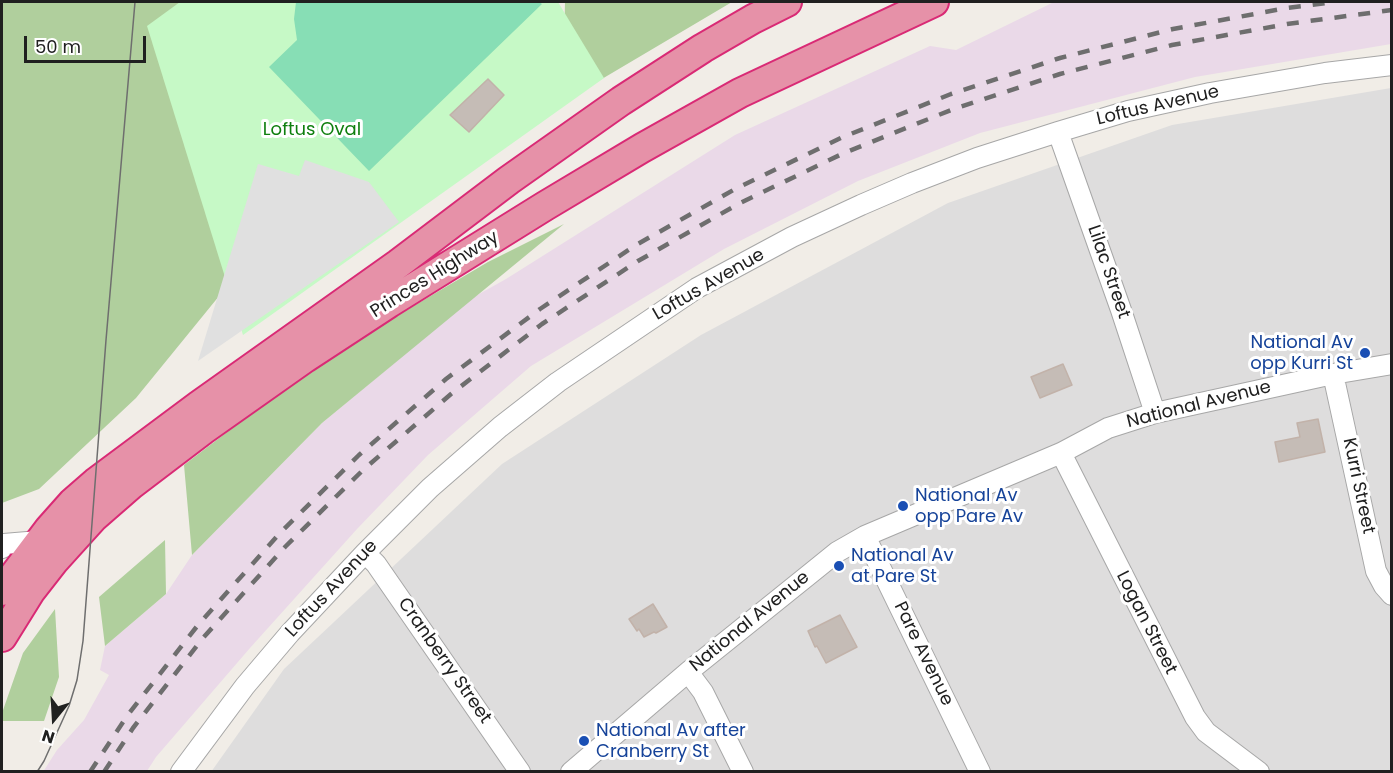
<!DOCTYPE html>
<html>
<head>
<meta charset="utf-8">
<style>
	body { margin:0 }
	#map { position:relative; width:1393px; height:773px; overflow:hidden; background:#f1ede7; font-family:Poppins,sans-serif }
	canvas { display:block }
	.frame { position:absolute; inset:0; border:3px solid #202020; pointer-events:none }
	.north { position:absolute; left:24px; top:689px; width:60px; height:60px; -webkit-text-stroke:4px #fff; paint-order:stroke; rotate:198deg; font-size:16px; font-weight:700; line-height:24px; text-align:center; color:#202020 }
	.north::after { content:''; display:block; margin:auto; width:21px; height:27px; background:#202020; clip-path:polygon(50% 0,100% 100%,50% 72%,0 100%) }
	.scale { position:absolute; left:24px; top:36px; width:122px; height:27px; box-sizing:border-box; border:3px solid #202020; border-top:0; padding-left:8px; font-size:18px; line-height:21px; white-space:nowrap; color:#202020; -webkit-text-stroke:4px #fff; paint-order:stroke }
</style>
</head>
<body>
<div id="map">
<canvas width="1393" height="773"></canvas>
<div class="frame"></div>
<div class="north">N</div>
<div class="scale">50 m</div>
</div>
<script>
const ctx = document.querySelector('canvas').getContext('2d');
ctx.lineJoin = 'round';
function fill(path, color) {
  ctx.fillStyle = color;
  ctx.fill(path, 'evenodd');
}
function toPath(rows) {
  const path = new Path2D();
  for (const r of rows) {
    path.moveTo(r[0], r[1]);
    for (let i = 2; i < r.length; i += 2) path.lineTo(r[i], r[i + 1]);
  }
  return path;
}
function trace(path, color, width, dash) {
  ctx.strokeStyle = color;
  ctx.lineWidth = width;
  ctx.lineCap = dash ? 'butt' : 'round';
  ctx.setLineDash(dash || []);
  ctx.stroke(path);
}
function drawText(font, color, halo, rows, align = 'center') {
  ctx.font = font + ' Poppins,sans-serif';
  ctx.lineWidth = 6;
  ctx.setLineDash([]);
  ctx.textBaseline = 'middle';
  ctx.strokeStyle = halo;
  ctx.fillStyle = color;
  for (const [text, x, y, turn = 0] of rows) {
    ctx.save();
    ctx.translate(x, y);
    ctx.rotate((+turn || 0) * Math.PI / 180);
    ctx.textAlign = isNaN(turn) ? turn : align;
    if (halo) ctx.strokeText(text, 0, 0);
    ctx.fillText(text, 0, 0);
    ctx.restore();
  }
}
const residential = toPath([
	[1391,88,1391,771,211,772,284,669,502,464,701,335,948,203,1172,125]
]);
const industrial = toPath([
	[1054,2,1391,2,1391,44,1195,77,980,133,858,181,724,249,531,366,428,455,357,529,250,648,156,757,147,771,43,772,57,750,84,720,109,675,100,670,105,646,166,594,192,555,322,423,472,298,506,279,735,135,930,46,956,50]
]);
const forest = toPath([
	[2,2,190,2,246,263,136,398,39,489,2,503],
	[565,2,732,2,563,102],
	[564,224,322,423,192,555,184,465,319,362,488,262],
	[165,540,166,594,105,646,99,597],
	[55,609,59,677,44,721,2,721,2,713,23,653]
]);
const park = toPath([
	[180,2,558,2,604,78,243,335,147,26]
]);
const pitch = toPath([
	[296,2,539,2,542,4,369,171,269,67,297,40,294,19]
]);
const parking = toPath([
	[305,160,369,182,399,222,198,361,258,164,299,176]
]);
const building = toPath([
	[488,79,504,95,469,132,450,115,488,79],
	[1063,364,1072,385,1040,398,1031,377,1063,364],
	[1318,419,1325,452,1279,462,1275,442,1300,437,1297,423,1318,419],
	[653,604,667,627,656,633,654,632,644,637,639,629,637,631,629,619,653,604],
	[840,615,857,647,826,663,817,646,815,647,808,631,840,615]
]);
const minor = toPath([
	[1058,132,1121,310,1155,413],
	[1333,374,1376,571,1384,586,1392,595],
	[1061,453,1195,717,1206,732,1259,772],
	[865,536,980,772],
	[2,548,4,544,39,541],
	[365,553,376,564,520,772],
	[688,672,703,692,743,772],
	[181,772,245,686,290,633,365,553,430,488,500,427,558,382,697,288,792,237,861,205,912,183,977,158,1058,132,1128,111,1210,93,1325,73,1392,65],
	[571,772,688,672,816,569,837,552,865,536,1061,453,1108,428,1155,413,1333,374,1392,364]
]);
const highway = toPath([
	[2,591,49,529,73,502,96,482,198,406,398,264,509,180,621,101,703,48,753,19,787,2],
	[2,637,30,592,55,560,93,518,132,484,203,430,305,358,389,303,545,206,642,148,740,93,934,2]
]);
const tram = toPath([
	[37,772,44,761,69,706,77,680,83,641,106,340,135,2]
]);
const rail = toPath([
	[90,772,127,716,198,625,280,533,359,455,446,379,540,309,636,245,737,188,843,137,951,94,1060,58,1173,29,1287,8,1334,2],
	[104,772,133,728,203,638,285,547,363,470,451,394,542,324,638,261,740,203,844,153,951,110,1060,74,1172,45,1287,24,1392,10]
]);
const markers = [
	[1365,353,6,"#1a4fb4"],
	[903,506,6,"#1a4fb4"],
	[839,566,6,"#1a4fb4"],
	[584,741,6,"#1a4fb4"]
];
const streetNames = [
	["Loftus Avenue",1158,106,-13],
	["Lilac Street",1108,272,71],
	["Princes Highway",435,275,-32],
	["Loftus Avenue",709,285,-30],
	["National Avenue",1199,405,-14],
	["Kurri Street",1358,486,78],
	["Loftus Avenue",332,589,-47],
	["National Avenue",750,622,-39],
	["Logan Street",1146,623,63],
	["Pare Avenue",923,654,64],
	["Cranberry Street",444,661,55]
];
const parkNames = [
	["Loftus Oval",312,130]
];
const transitNames = [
	["National Av",1353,343,"right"],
	["opp Kurri St",1353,364,"right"],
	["National Av",915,496],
	["opp Pare Av",915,517],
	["National Av",851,556],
	["at Pare St",851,577],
	["National Av after",596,731],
	["Cranberry St",596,752]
];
fill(residential, '#dedddd');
fill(industrial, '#ead9e8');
fill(forest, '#b0cf9d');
fill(park, '#c6f9c6');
fill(pitch, '#87deb5');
fill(parking, '#e0e0e0');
fill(building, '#c5bcb6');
trace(building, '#c2b2a9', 1.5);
trace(minor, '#a7a7a7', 22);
trace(highway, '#d92a75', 32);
trace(minor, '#fff', 20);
trace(highway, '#e691a8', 28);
trace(tram, '#6e6e6e', 1.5);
trace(rail, '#6e6e6e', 4.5, [12, 12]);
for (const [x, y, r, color] of markers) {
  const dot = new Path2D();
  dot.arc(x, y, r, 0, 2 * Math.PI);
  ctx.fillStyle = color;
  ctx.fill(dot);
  trace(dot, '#fff', 2);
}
drawText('18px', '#202020', '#fff', streetNames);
drawText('18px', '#0e7f0e', '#fff', parkNames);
drawText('18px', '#164399', '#fff', transitNames, 'left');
</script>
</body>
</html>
